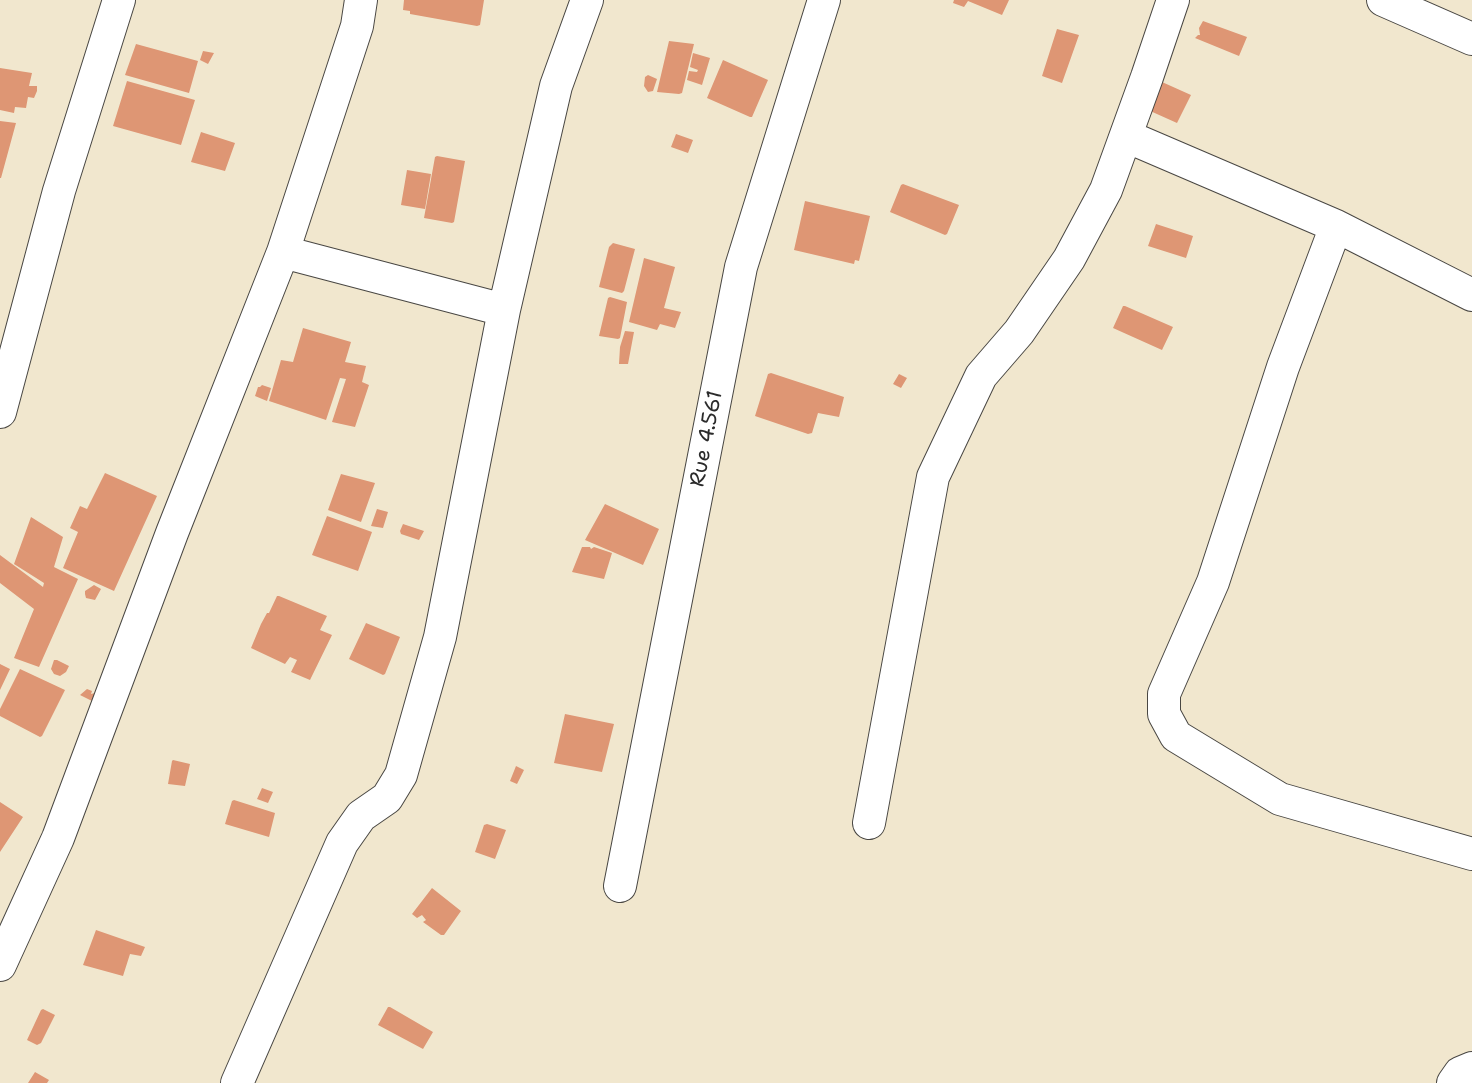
<!DOCTYPE html>
<html>
<head>
<meta charset="utf-8">
<style>
	body { margin:0 }
	canvas { display:block; background:#f1e7ce }
</style>
</head>
<body>
<canvas width="1472" height="1083"></canvas>
<script>
const ctx = document.querySelector('canvas').getContext('2d');
ctx.lineJoin = 'round';
function fill(path, color) {
  ctx.fillStyle = color;
  ctx.fill(path, 'evenodd');
}
function toPath(rows) {
  const path = new Path2D();
  for (const r of rows) {
    path.moveTo(r[0], r[1]);
    for (let i = 2; i < r.length; i += 2) path.lineTo(r[i], r[i + 1]);
  }
  return path;
}
function trace(path, color, width, dash) {
  ctx.strokeStyle = color;
  ctx.lineWidth = width;
  ctx.lineCap = dash ? 'butt' : 'round';
  ctx.setLineDash(dash || []);
  ctx.stroke(path);
}
function drawText(font, color, halo, rows, align = 'center') {
  ctx.font = font + ' "Shantell Sans",sans-serif';
  ctx.lineWidth = 4.5;
  ctx.setLineDash([]);
  ctx.textBaseline = 'middle';
  ctx.strokeStyle = halo;
  ctx.fillStyle = color;
  for (const [text, x, y, turn = 0] of rows) {
    ctx.save();
    ctx.translate(x, y);
    ctx.rotate((+turn || 0) * Math.PI / 180);
    ctx.textAlign = isNaN(turn) ? turn : align;
    if (halo) ctx.strokeText(text, 0, 0);
    ctx.fillText(text, 0, 0);
    ctx.restore();
  }
}
const building = toPath([
	[404,0,484,0,480,25,477,26,410,14,410,11,403,10],
	[954,0,1009,0,1002,15,968,1,964,7,953,3],
	[1203,21,1247,37,1239,56,1195,38,1198,35,1200,35,1199,28],
	[1057,29,1079,35,1062,83,1042,76],
	[669,41,694,44,682,93,679,94,657,92],
	[136,44,198,61,189,93,125,75],
	[203,51,214,53,208,64,200,60],
	[693,53,710,58,702,85,687,80,689,71,697,72,698,70,690,67],
	[723,60,768,80,752,117,750,117,707,98],
	[0,68,32,73,29,86,37,86,37,91,34,98,28,97,26,108,15,107,14,113,0,110],
	[648,75,657,79,653,91,648,92,644,86,645,77],
	[127,81,195,100,181,145,113,126],
	[1162,82,1191,95,1177,123,1148,110,1160,83],
	[0,121,16,123,1,178,0,178],
	[201,132,235,143,225,171,191,162],
	[676,134,693,140,688,153,671,147],
	[437,156,465,161,454,222,452,223,424,218,435,157],
	[407,170,431,174,425,209,401,205],
	[903,184,959,205,947,234,945,235,890,212,901,185],
	[805,201,870,216,859,261,855,260,854,264,794,250],
	[1156,224,1193,236,1186,258,1148,246],
	[613,243,635,249,624,291,622,293,599,287,609,247],
	[644,258,675,267,664,308,681,312,675,328,660,324,657,330,629,322],
	[610,297,627,302,620,338,618,339,599,336,608,298],
	[1123,306,1125,306,1173,327,1162,350,1113,328],
	[303,328,351,342,345,362,366,366,362,382,369,385,355,427,332,422,346,379,340,378,326,420,269,401,281,360,293,362],
	[625,331,634,332,628,364,619,364,620,347],
	[771,373,844,397,839,417,818,413,812,433,808,434,755,416,765,384,768,374],
	[899,374,907,378,901,388,893,384],
	[262,385,271,388,267,401,255,396,258,387,260,387],
	[105,473,157,496,114,591,63,568,78,532,70,528,80,506,87,509],
	[341,474,375,483,361,522,328,510],
	[605,504,659,529,643,565,585,540],
	[377,509,388,512,383,528,371,526],
	[327,516,372,532,358,571,312,555],
	[31,517,63,537,54,567,78,579,39,667,14,658,34,609,0,583,0,555,43,587,44,583,14,564],
	[403,524,424,531,419,540,401,534,400,531],
	[582,547,590,547,591,549,594,547,612,553,604,579,572,572],
	[94,585,101,589,95,600,86,598,85,594,85,591],
	[277,596,279,596,327,616,320,630,332,635,310,680,291,672,297,660,290,657,285,664,251,648,261,624,267,613,269,613],
	[366,623,400,637,385,674,383,675,349,659],
	[54,660,57,660,69,666,66,672,60,676,54,674,51,669],
	[0,664,10,669,0,690],
	[20,669,65,690,42,736,40,737,0,716,0,709],
	[87,689,92,691,91,694,95,693,94,702,80,695],
	[565,714,614,724,602,772,554,763],
	[173,760,190,764,185,786,168,784,172,761],
	[516,766,524,770,517,784,510,781],
	[262,788,273,792,268,803,257,799],
	[234,800,275,813,269,837,225,824,232,801],
	[0,802,23,817,0,852],
	[487,824,506,830,495,859,475,852,484,825],
	[432,888,461,911,444,935,441,935,423,922,426,920,422,915,417,918,412,914],
	[96,930,145,947,141,956,130,954,123,976,83,965],
	[388,1007,390,1007,433,1032,423,1049,378,1025],
	[43,1009,55,1015,41,1043,37,1045,27,1040,41,1010],
	[35,1072,49,1080,47,1083,28,1083]
]);
const minor = toPath([
	[1383,0,1472,39],
	[1126,136,1336,226,1472,295],
	[1336,226,1283,367,1213,582,1164,694,1164,714,1176,736,1280,799,1472,854],
	[283,252,504,310],
	[0,412,59,191,119,0],
	[869,823,933,477,981,376,1019,332,1069,259,1106,190,1147,77,1173,0],
	[620,886,741,267,824,0],
	[0,965,58,838,172,533,283,252,357,26,361,0],
	[237,1083,342,843,361,816,387,798,401,775,440,637,504,310,556,86,587,0],
	[1453,1083,1460,1073,1472,1068]
]);
const streetNames = [
	["Rue 4.561",707,439,-79]
];
fill(building, '#de9674');
trace(minor, '#494743', 34);
trace(minor, '#fff', 32);
drawText('21px', '#2b2b2b', '#fff', streetNames);
</script>
</body>
</html>
